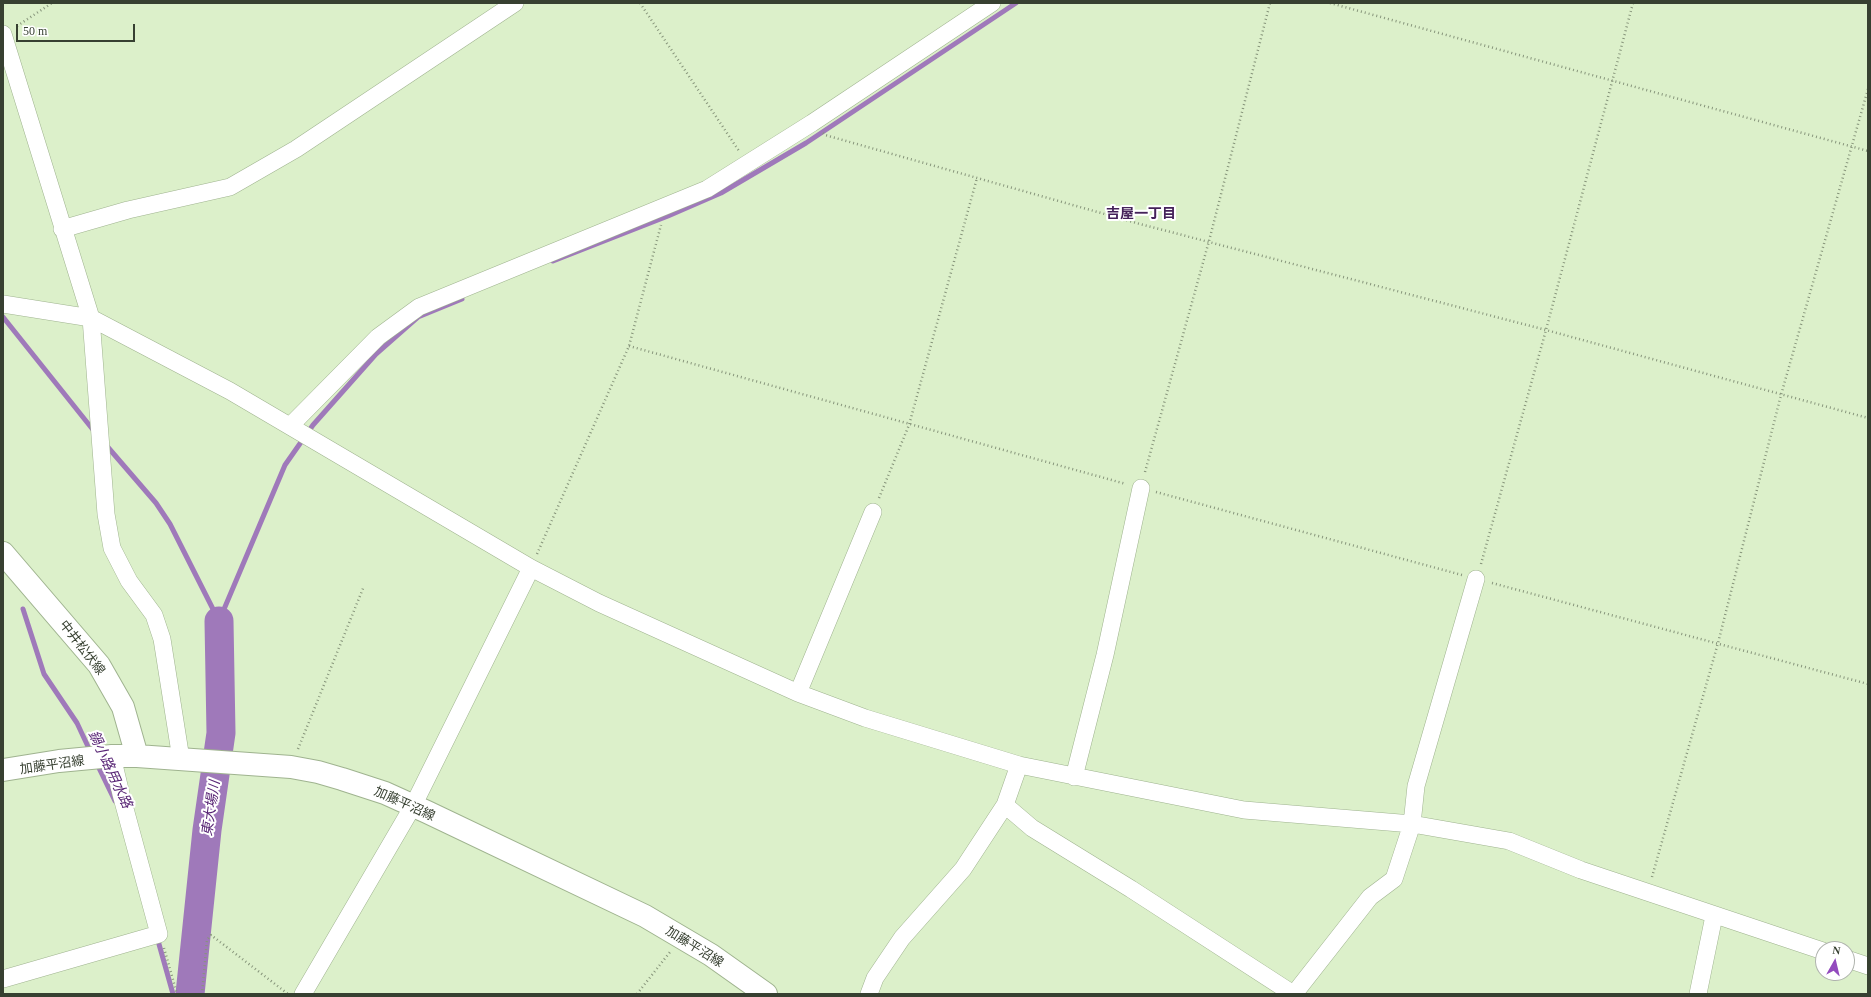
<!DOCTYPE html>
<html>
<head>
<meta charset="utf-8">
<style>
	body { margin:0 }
	#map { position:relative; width:1871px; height:997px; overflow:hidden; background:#dcf0ca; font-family:Georgia,serif }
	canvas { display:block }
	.frame { position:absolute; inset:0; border:4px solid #374031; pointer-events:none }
	.north { position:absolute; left:1815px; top:941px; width:40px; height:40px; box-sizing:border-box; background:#fff; border:1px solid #afb3ad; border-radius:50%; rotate:8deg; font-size:11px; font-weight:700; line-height:16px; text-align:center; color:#374031 }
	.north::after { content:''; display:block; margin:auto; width:14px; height:18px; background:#934bbe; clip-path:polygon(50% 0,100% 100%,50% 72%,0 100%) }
	.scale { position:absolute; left:16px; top:24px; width:119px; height:18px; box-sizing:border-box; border:2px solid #374031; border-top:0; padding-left:5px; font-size:12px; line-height:14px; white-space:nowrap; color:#374031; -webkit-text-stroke:3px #fff; paint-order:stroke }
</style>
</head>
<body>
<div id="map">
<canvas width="1871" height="997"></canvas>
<div class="frame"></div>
<div class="north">N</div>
<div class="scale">50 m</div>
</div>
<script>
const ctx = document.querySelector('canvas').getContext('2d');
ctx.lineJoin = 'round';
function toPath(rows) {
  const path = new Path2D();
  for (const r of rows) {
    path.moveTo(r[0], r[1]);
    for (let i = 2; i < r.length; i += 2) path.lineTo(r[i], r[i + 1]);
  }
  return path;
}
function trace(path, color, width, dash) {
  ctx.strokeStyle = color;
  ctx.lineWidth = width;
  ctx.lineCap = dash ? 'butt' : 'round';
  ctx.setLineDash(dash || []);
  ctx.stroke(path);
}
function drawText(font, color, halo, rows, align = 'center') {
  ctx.font = font + ' Georgia,"Noto Sans JP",serif';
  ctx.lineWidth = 4;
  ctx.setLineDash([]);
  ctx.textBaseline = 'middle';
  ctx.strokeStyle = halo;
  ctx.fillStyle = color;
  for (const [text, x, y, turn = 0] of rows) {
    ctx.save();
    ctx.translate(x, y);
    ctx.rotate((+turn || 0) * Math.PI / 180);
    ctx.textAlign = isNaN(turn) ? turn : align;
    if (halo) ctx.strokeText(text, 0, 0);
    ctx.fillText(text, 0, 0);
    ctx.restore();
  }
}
const stream = toPath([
	[553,261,668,216,721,193,806,143,1016,3],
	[3,317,94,431],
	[106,445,156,503,170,524,219,621],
	[23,609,44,674,77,723,91,753],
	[219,621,285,465,313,425,376,354,418,317,462,299],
	[97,764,115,801],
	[157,937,173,994]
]);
const river = toPath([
	[190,994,207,830,221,733,219,621]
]);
const path = toPath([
	[640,3,739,151],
	[1330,3,1868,151],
	[17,26,52,3],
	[823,133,825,135,1140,224,1546,330,1868,418],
	[629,346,1126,484],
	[1145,472,1209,241,1270,3],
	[1156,492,1462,575],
	[879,498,909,425,977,178],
	[537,554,629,346,661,225],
	[1481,564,1546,330,1633,3],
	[1492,583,1868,684],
	[298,749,364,586],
	[1652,877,1718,643,1781,395,1868,89],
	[164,948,177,994],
	[202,994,207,940,211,935,288,994],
	[637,994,670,952]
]);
const minor = toPath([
	[3,34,91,318,106,514,112,548,129,581,154,615,162,639,181,759],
	[62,229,128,210,230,187,296,149,515,3],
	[3,304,91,318,230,391,531,568,599,603,798,693,865,718,1019,765,1244,810,1412,824,1509,841,1581,870,1823,951],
	[291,425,378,337,419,307,707,189,812,123,992,3],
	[798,693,873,512],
	[1074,777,1105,655,1141,488],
	[1005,805,1032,828,1131,889,1293,994],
	[1847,959,1868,966],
	[3,979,159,934,121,794,112,756],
	[303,994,413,806,531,568],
	[869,994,875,978,902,938,963,869,1005,805,1019,765],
	[1294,994,1370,897,1394,879,1412,824,1416,786,1476,579],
	[1698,994,1714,916]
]);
const secondary = toPath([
	[3,553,99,665,123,707,137,756],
	[3,770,59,761,112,756,137,756,291,767,318,772,342,779,385,793,427,812,645,916,711,955,766,994]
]);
const streetNames = [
	["中井松伏線",83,647,52],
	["加藤平沼線",52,764,-8],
	["加藤平沼線",405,803,24],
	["加藤平沼線",695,946,32]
];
const neighbourhoodNames = [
	["吉屋一丁目",1141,213]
];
const waterNames = [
	["鍋小路用水路",111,769,65],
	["東大場川",210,808,-82]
];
trace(stream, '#9f79ba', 5);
trace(river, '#9f79ba', 29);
trace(minor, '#9fb38f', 18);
trace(secondary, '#9fb38f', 24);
trace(path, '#87957b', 2.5, [1, 3]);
trace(minor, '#fff', 17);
trace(secondary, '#fff', 22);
drawText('13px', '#374031', '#fff', streetNames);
drawText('bold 14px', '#442159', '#fff', neighbourhoodNames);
drawText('italic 14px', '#582575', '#fff', waterNames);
</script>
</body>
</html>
